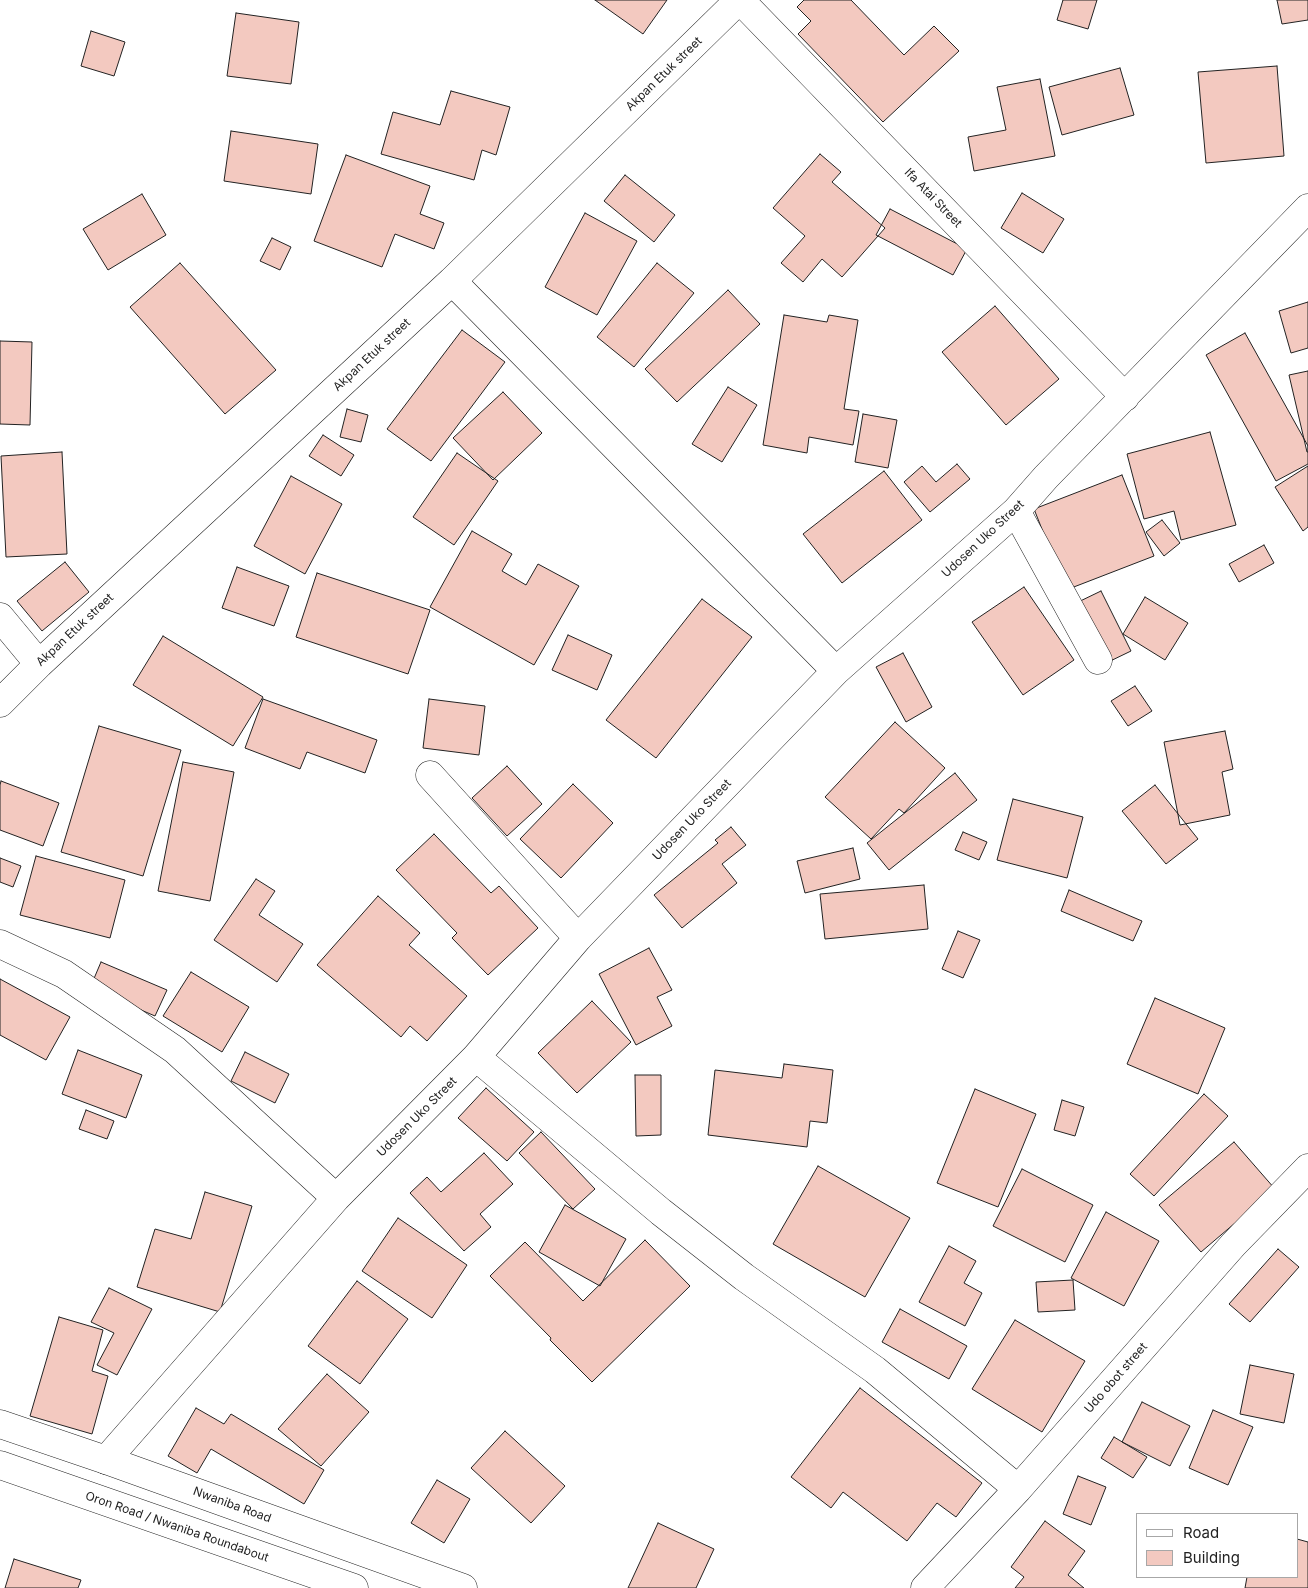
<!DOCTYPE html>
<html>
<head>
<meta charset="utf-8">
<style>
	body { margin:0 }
	#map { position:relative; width:1308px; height:1588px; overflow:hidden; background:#fff; font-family:Inter,sans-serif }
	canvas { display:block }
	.legend { position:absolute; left:1136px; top:1513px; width:162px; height:65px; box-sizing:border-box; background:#fff; border:1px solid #a7a7a7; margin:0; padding:6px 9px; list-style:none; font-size:15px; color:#222 }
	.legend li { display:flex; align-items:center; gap:10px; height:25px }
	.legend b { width:25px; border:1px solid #a7a7a7 }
</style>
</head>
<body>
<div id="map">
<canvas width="1308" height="1588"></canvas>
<ul class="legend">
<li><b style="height:6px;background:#fff"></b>Road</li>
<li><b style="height:14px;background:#f3c9c0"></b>Building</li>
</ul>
</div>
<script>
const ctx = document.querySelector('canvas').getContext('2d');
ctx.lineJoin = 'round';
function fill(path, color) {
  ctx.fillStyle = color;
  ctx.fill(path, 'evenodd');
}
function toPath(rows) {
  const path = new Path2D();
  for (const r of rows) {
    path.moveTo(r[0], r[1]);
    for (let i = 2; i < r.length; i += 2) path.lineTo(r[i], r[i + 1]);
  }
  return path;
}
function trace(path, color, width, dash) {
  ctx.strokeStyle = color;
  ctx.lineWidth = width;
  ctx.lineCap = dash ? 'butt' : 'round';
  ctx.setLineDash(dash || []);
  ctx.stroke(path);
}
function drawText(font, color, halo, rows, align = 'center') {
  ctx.font = font + ' Inter,sans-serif';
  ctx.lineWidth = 4;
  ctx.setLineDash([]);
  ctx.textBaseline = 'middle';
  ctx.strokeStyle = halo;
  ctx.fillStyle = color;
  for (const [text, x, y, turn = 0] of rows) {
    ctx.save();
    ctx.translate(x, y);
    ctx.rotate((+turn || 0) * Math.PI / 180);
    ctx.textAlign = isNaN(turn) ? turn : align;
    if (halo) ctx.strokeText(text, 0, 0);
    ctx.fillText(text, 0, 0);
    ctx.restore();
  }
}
const building = toPath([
	[595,0,667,0,643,34,595,0],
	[804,0,851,0,904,55,934,26,959,51,883,122,798,34,811,21,797,7,804,0],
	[1063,0,1097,0,1088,29,1057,20,1063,0],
	[1277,0,1308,0,1308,20,1282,24,1277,0],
	[236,13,299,22,291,84,227,76,236,13],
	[91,31,125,42,114,76,81,66,91,31],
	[1277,66,1284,156,1206,163,1198,72,1277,66],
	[1120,68,1134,115,1062,135,1049,87,1120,68],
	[1040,79,1055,156,974,171,968,137,1006,130,997,87,1040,79],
	[451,91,510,107,496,155,482,150,474,180,381,154,393,112,440,125,451,91],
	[231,131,318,144,311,194,224,181,231,131],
	[820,154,841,172,832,182,885,228,842,277,822,259,803,282,781,263,805,236,773,208,820,154],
	[346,155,430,186,420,214,444,223,434,249,395,234,382,267,314,241,346,155],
	[625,175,675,215,654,242,604,201,625,175],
	[1022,193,1064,219,1043,253,1001,228,1022,193],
	[142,194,166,235,108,270,83,229,142,194],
	[890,209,967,249,953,275,876,235,890,209],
	[585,213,637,241,597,315,545,287,585,213],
	[272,238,291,247,280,270,260,261,272,238],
	[180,263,276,370,225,414,130,307,180,263],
	[657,263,694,293,634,367,597,337,657,263],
	[728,290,760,324,677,402,645,369,728,290],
	[1308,302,1308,348,1291,353,1279,311,1308,302],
	[995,306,1059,379,1006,425,942,352,995,306],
	[784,315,827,322,829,315,858,320,844,409,859,411,853,445,809,437,807,453,763,445,784,315],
	[462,330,505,362,431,461,387,429,462,330],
	[1245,333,1308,446,1308,464,1276,481,1206,355,1245,333],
	[0,341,32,342,30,425,0,424,0,341],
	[1308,371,1308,452,1307,452,1289,375,1308,371],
	[728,387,757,405,722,462,692,444,728,387],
	[503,392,542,433,493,480,453,438,503,392],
	[347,409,368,415,361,442,340,437,347,409],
	[863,414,897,420,888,468,855,462,863,414],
	[1210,432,1236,525,1181,540,1174,511,1144,519,1127,454,1210,432],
	[323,435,354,455,341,476,309,456,323,435],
	[62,452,67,554,6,557,1,456,62,452],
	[457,453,498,481,454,545,413,517,457,453],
	[957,464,970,479,930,512,904,482,922,466,936,482,957,464],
	[1308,466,1308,527,1303,531,1275,487,1308,466],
	[884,471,922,520,842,583,803,534,884,471],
	[1122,475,1154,556,1066,590,1034,509,1122,475],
	[291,476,342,504,305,574,254,546,291,476],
	[1162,520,1180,543,1164,556,1146,532,1162,520],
	[472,531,512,554,502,571,526,585,538,564,579,586,534,665,430,607,472,531],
	[1264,545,1274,563,1239,582,1229,564,1264,545],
	[65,562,89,592,42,631,17,601,65,562],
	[237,567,289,586,274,626,222,608,237,567],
	[317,573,430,610,408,674,296,637,317,573],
	[1024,587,1074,660,1023,695,972,622,1024,587],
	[1101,591,1131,651,1102,665,1072,605,1101,591],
	[1145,597,1188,623,1165,660,1123,634,1145,597],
	[702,599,752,637,656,758,606,720,702,599],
	[568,635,612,655,597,690,552,670,568,635],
	[163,636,263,697,233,746,133,685,163,636],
	[903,653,932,707,906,722,876,667,903,653],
	[1135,686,1152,711,1128,726,1111,701,1135,686],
	[263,699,377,740,365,773,307,752,300,769,245,748,263,699],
	[429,699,485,706,479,755,423,748,429,699],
	[895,722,945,768,904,813,899,809,871,839,825,797,895,722],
	[99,726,181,750,143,876,61,852,99,726],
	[1225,731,1233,769,1222,772,1230,815,1180,825,1164,742,1225,731],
	[183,762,234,772,210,901,158,891,183,762],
	[507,766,542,804,507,836,472,798,507,766],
	[955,773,977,800,889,870,867,843,955,773],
	[1,781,59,803,43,846,0,830,0,785,1,781],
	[573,784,613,823,561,878,520,839,573,784],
	[1155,785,1198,839,1166,864,1122,811,1155,785],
	[1013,799,1083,817,1067,878,997,860,1013,799],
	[731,827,746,845,722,864,737,883,682,928,654,895,718,843,715,840,731,827],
	[963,832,987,842,979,860,955,850,963,832],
	[434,834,491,893,499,886,538,928,488,975,452,938,457,933,396,870,434,834],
	[853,848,860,879,805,893,797,861,853,848],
	[36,856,125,880,110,938,20,915,36,856],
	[0,858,21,866,13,887,0,882,0,858],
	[256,879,275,891,259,915,303,944,277,982,214,940,256,879],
	[924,885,928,929,825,939,820,894,924,885],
	[1069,890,1142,921,1133,941,1061,911,1069,890],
	[378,896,420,933,409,945,467,996,427,1041,410,1026,401,1037,317,965,378,896],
	[958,931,980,940,963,978,942,969,958,931],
	[649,948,672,990,657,997,672,1026,636,1045,599,974,649,948],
	[101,962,167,990,155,1016,90,988,101,962],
	[191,972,249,1007,222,1052,163,1016,191,972],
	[0,979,70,1017,46,1060,0,1035,0,979],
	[1155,998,1225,1028,1198,1094,1127,1064,1155,998],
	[592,1001,631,1042,577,1093,538,1053,592,1001],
	[78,1050,142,1075,126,1118,62,1094,78,1050],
	[245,1052,289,1074,275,1103,231,1081,245,1052],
	[784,1064,833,1070,827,1123,810,1121,807,1147,708,1135,715,1070,782,1078,784,1064],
	[635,1075,661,1075,661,1135,636,1136,635,1075],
	[486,1088,534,1132,507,1161,458,1118,486,1088],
	[975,1089,1036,1114,998,1207,937,1183,975,1089],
	[1204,1094,1228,1116,1154,1196,1130,1174,1204,1094],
	[1062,1100,1084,1107,1075,1136,1054,1130,1062,1100],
	[86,1110,114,1121,107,1139,79,1129,86,1110],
	[541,1132,595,1189,573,1209,519,1153,541,1132],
	[1234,1142,1275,1189,1201,1252,1159,1205,1234,1142],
	[484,1153,513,1184,480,1214,491,1227,464,1251,410,1193,427,1177,441,1192,484,1153],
	[818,1166,910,1218,865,1297,773,1244,818,1166],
	[1022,1169,1093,1205,1065,1262,993,1226,1022,1169],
	[205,1192,252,1206,220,1312,137,1287,155,1229,191,1239,205,1192],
	[565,1205,626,1239,600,1286,539,1252,565,1205],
	[1106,1212,1159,1241,1124,1306,1071,1278,1106,1212],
	[398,1218,467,1265,432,1318,362,1271,398,1218],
	[645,1240,690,1286,592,1382,550,1340,551,1338,490,1276,525,1242,583,1301,645,1240],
	[949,1246,976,1261,964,1283,982,1293,965,1326,919,1302,949,1246],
	[1278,1249,1299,1267,1250,1322,1229,1304,1278,1249],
	[1073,1280,1075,1310,1038,1312,1036,1282,1073,1280],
	[357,1281,408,1319,360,1384,308,1346,357,1281],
	[109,1288,152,1309,117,1375,97,1365,114,1333,91,1322,109,1288],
	[900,1309,967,1346,949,1379,882,1342,900,1309],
	[59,1317,103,1330,92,1371,108,1376,92,1434,30,1416,59,1317],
	[1015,1320,1085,1361,1042,1432,972,1389,1015,1320],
	[1250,1365,1294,1374,1284,1423,1240,1414,1250,1365],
	[327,1374,369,1412,321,1466,278,1429,327,1374],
	[860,1388,982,1483,956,1517,937,1503,907,1541,843,1492,831,1508,791,1477,860,1388],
	[1142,1402,1190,1426,1170,1466,1122,1442,1142,1402],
	[196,1408,224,1424,231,1414,324,1470,304,1504,211,1449,197,1473,168,1456,196,1408],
	[1213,1410,1253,1427,1228,1485,1189,1468,1213,1410],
	[505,1431,565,1486,531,1523,471,1468,505,1431],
	[1114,1437,1147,1457,1133,1478,1101,1458,1114,1437],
	[1078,1476,1106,1487,1091,1525,1063,1514,1078,1476],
	[437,1480,470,1499,444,1543,411,1523,437,1480],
	[1045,1521,1085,1551,1068,1575,1084,1588,1015,1588,1024,1577,1011,1567,1045,1521],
	[658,1523,714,1549,696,1588,628,1588,658,1523],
	[1297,1539,1308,1542,1308,1588,1245,1588,1247,1577,1297,1577,1297,1539],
	[14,1559,81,1580,78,1588,5,1588,14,1559]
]);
const minor = toPath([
	[740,0,1125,397],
	[452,281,836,671],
	[1016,511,1098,660],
	[0,617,39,664],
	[0,703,39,664,452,281,739,0],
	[430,775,578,938],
	[0,944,64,974,175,1050,336,1198],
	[476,1057,661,1212,744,1277,875,1370,1018,1489],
	[106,1460,336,1198,476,1057,578,938,836,671,1016,511,1046,477,1308,208],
	[925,1588,1018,1489,1233,1245,1308,1168]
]);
const secondary = toPath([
	[0,1424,106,1460,463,1588],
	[0,1465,354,1588]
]);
const streetNames = [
	["Akpan Etuk street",664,74,-44],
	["Ifa Atai Street",933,198,46],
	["Akpan Etuk street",372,355,-43],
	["Udosen Uko Street",983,539,-43],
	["Akpan Etuk street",75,630,-43],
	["Udosen Uko Street",692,820,-46],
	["Udosen Uko Street",417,1117,-45],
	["Udo obot street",1116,1378,-49],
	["Nwaniba Road",232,1505,20],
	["Oron Road / Nwaniba Roundabout",177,1527,19]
];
fill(building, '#f3c9c0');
trace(building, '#222', 1);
trace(minor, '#222', 29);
trace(secondary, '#222', 29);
trace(minor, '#fff', 28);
trace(secondary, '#fff', 28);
drawText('12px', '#222', '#fff', streetNames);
</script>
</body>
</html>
